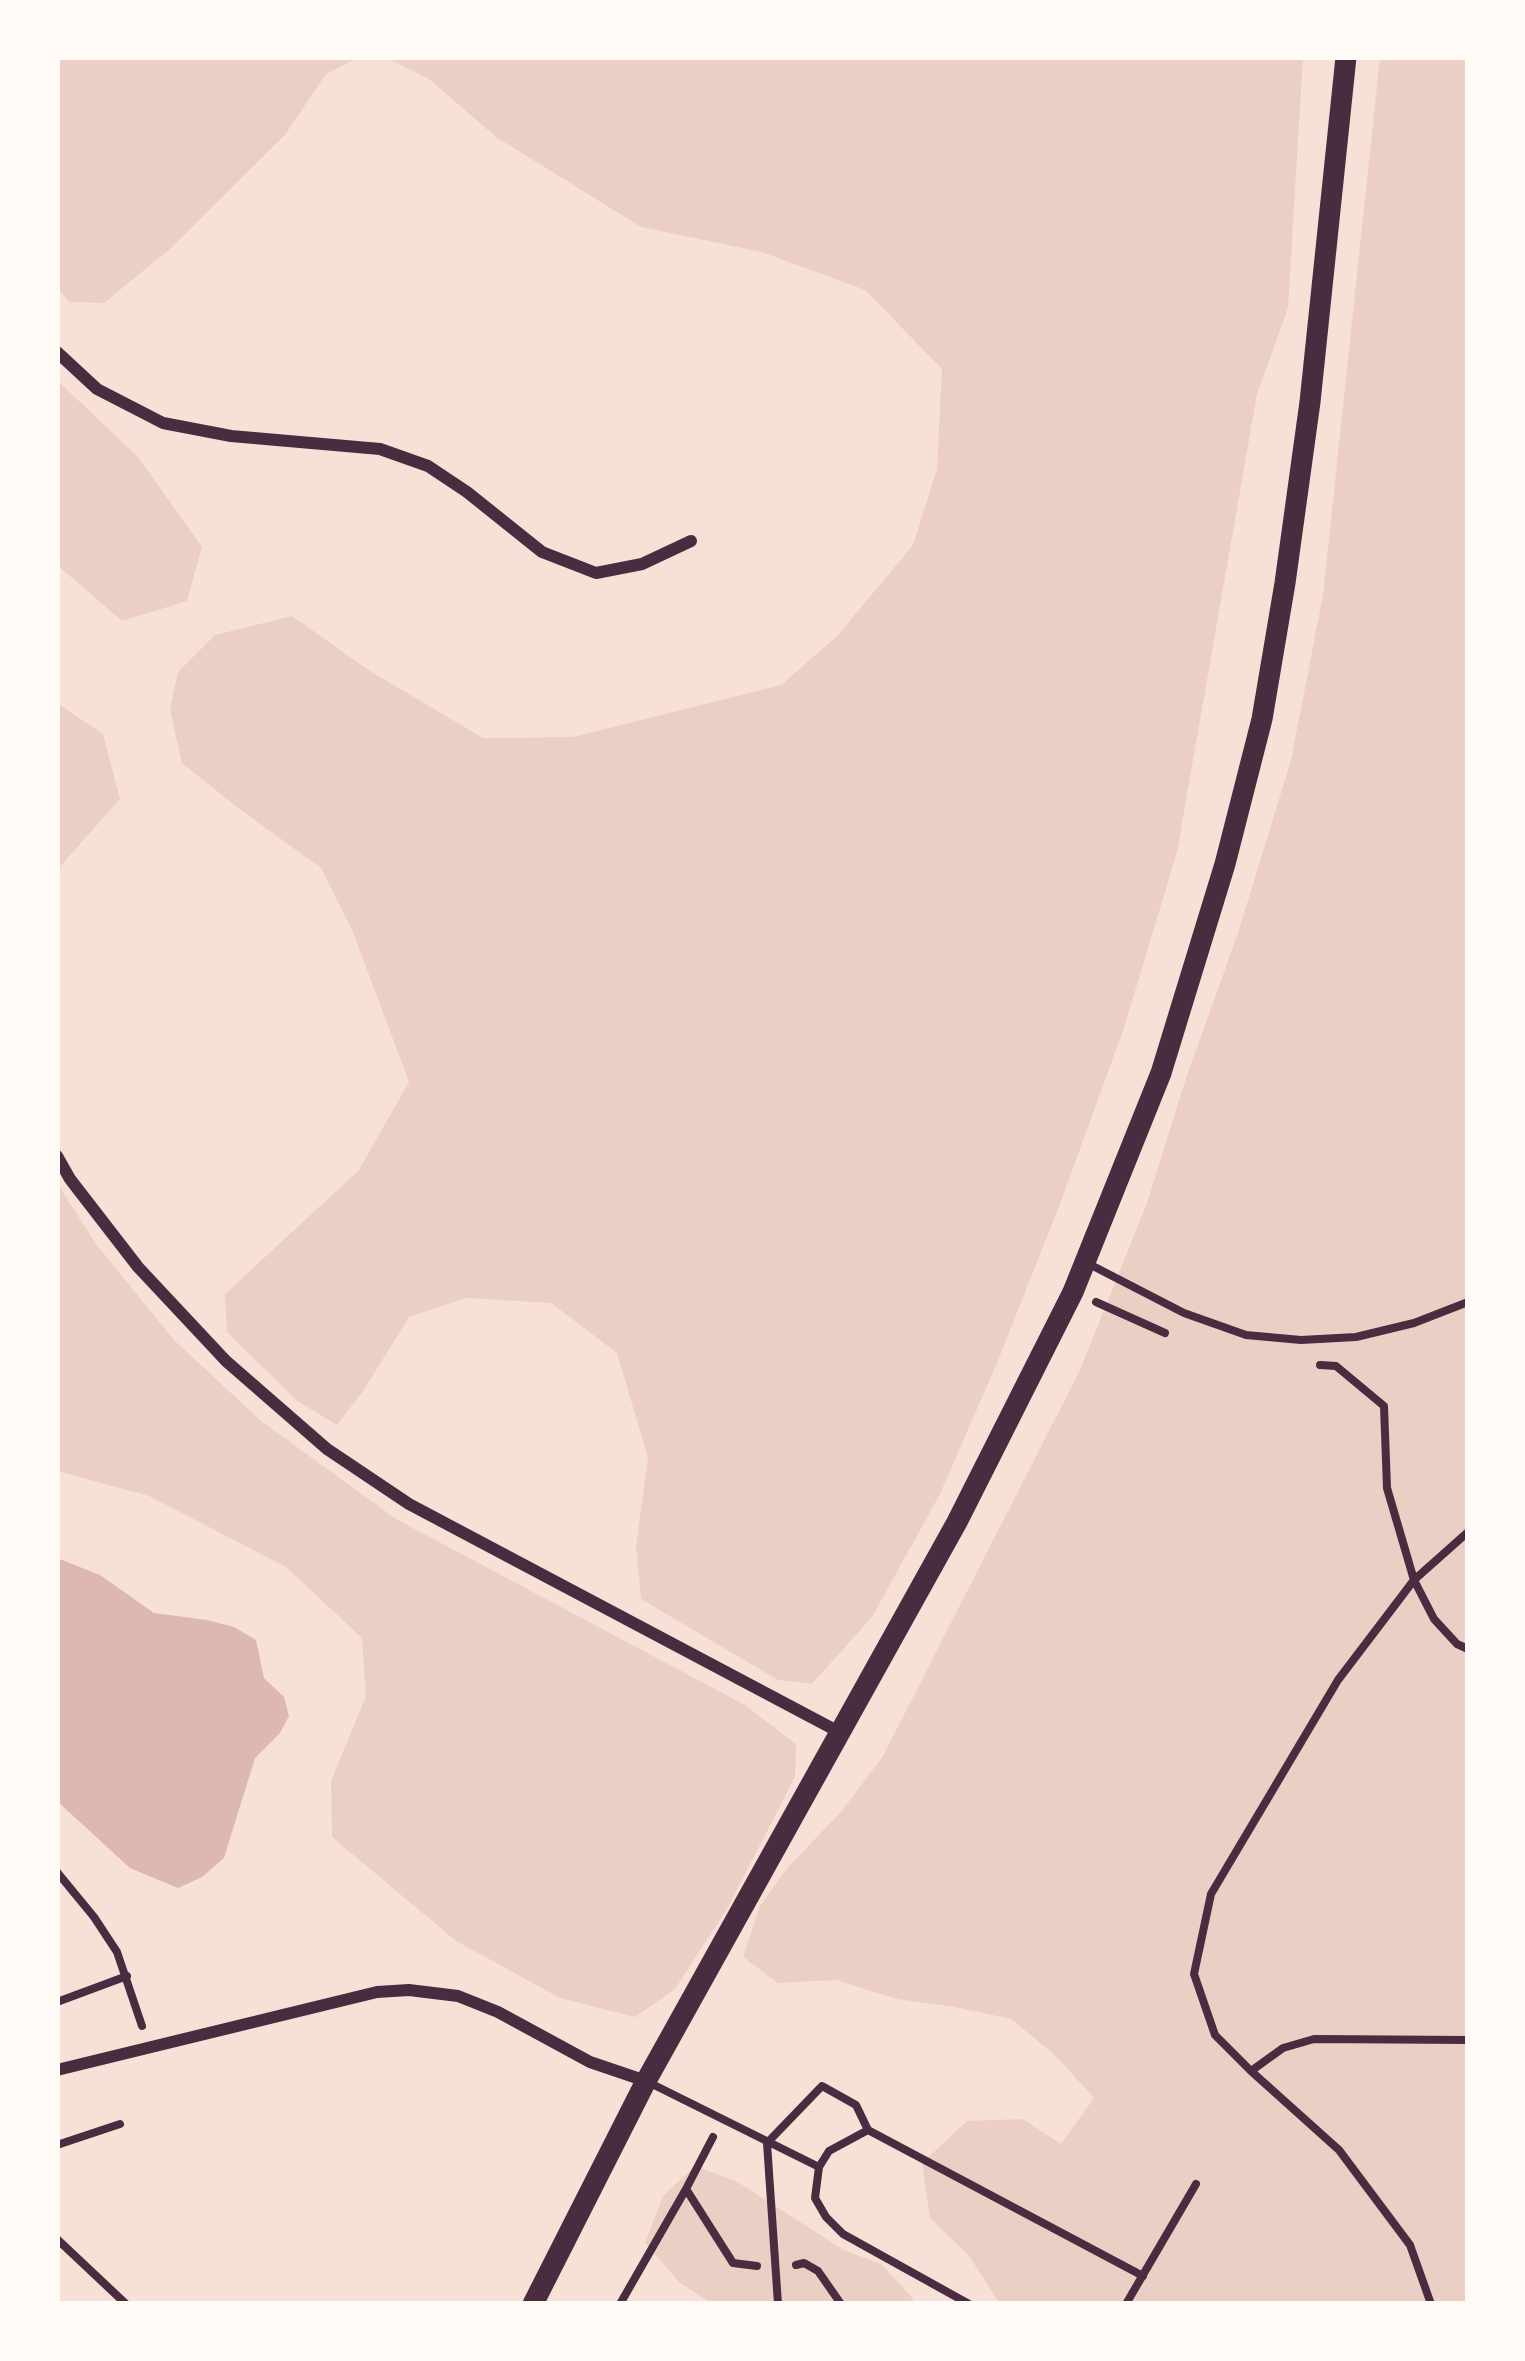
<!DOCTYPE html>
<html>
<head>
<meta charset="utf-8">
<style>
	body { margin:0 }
	#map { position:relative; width:1525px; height:2361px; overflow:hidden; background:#f7e1d7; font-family:"Fira Sans",sans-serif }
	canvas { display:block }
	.frame { position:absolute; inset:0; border:60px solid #fffaf5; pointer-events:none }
</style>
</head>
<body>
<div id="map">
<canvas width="1525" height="2361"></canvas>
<div class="frame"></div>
</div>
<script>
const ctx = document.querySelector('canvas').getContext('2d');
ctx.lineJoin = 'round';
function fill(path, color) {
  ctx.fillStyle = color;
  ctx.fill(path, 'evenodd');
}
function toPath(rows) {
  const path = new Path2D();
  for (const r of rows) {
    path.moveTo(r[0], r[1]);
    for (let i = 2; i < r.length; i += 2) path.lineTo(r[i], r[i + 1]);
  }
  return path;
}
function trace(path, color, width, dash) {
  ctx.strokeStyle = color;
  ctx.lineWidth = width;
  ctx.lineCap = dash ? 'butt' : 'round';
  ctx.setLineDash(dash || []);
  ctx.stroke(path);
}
const green = toPath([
	[57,57,359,57,326,74,285,135,171,248,104,303,69,302,57,287],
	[385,57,1303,57,1288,308,1257,394,1177,852,1124,1028,1060,1204,997,1363,940,1494,872,1617,812,1684,778,1680,641,1599,636,1546,648,1458,617,1353,551,1303,466,1298,409,1317,363,1391,337,1425,296,1400,227,1332,225,1294,359,1170,409,1082,352,930,321,868,238,808,182,763,170,710,178,672,215,635,292,616,370,671,483,738,573,737,781,685,837,636,913,545,937,469,942,369,865,290,762,252,641,227,496,137,429,79],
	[1380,57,1468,57,1468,2304,1000,2304,969,2256,930,2218,922,2163,967,2121,1023,2119,1061,2144,1094,2098,1055,2055,1011,2019,955,2007,897,1999,836,1980,778,1983,743,1957,760,1906,788,1867,841,1812,883,1756,1080,1370,1147,1203,1186,1078,1238,933,1291,760,1323,595],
	[57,380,139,458,202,547,187,601,122,621,57,565],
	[57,703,103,734,120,799,57,870],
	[57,1183,96,1244,174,1340,260,1420,396,1519,745,1705,796,1744,795,1777,728,1907,675,1989,635,2017,560,1998,456,1941,332,1837,331,1781,366,1696,362,1638,286,1567,149,1496,57,1471],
	[695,2166,736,2181,844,2250,881,2264,912,2297,914,2304,712,2304,679,2282,645,2243,663,2196]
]);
const water = toPath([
	[57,1558,100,1575,154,1613,207,1620,234,1627,256,1640,264,1678,284,1697,289,1716,280,1733,255,1758,224,1858,202,1877,178,1888,130,1868,57,1801]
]);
const path = toPath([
	[1096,1302,1165,1333],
	[1320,1365,1336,1366,1384,1406,1387,1488,1414,1580,1434,1619,1457,1644,1468,1649],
	[57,1872,94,1917,117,1952,142,2026],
	[57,2002,127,1976],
	[1251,2071,1283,2048,1314,2039,1468,2040],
	[713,2137,686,2189,733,2263,757,2266],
	[57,2145,120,2124],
	[57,2239,126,2304],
	[796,2265,804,2263,818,2271,841,2304],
	[620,2304,686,2189],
	[1431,2304,1410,2245,1339,2150,1251,2071,1215,2035,1194,1974,1211,1894,1338,1680,1414,1580,1468,1532]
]);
const service = toPath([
	[1087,1263,1184,1313,1246,1335,1301,1340,1356,1337,1414,1323,1468,1302],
	[648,2082,819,2167,815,2198,826,2217,843,2234,969,2304],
	[819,2167,829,2151,868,2130,1143,2276],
	[778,2304,767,2143,822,2086,856,2105,868,2130],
	[1126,2304,1196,2184]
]);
const minor = toPath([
	[57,352,97,389,163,423,231,436,380,449,428,466,467,492,542,552,596,573,642,564,691,541],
	[57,1156,70,1179,138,1267,226,1361,327,1449,409,1504,841,1733],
	[57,2070,377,1992,409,1990,458,1996,498,2012,590,2062,646,2081]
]);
const tertiary = toPath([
	[533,2304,646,2081,957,1522,1073,1292,1161,1073,1225,864,1262,719,1285,583,1310,402,1346,57]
]);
fill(green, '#ebcfc5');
fill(water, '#dcb8b0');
trace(path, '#4a2c40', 8);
trace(service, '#4a2c40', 8);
trace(minor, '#4a2c40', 12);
trace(tertiary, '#4a2c40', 21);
</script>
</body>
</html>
